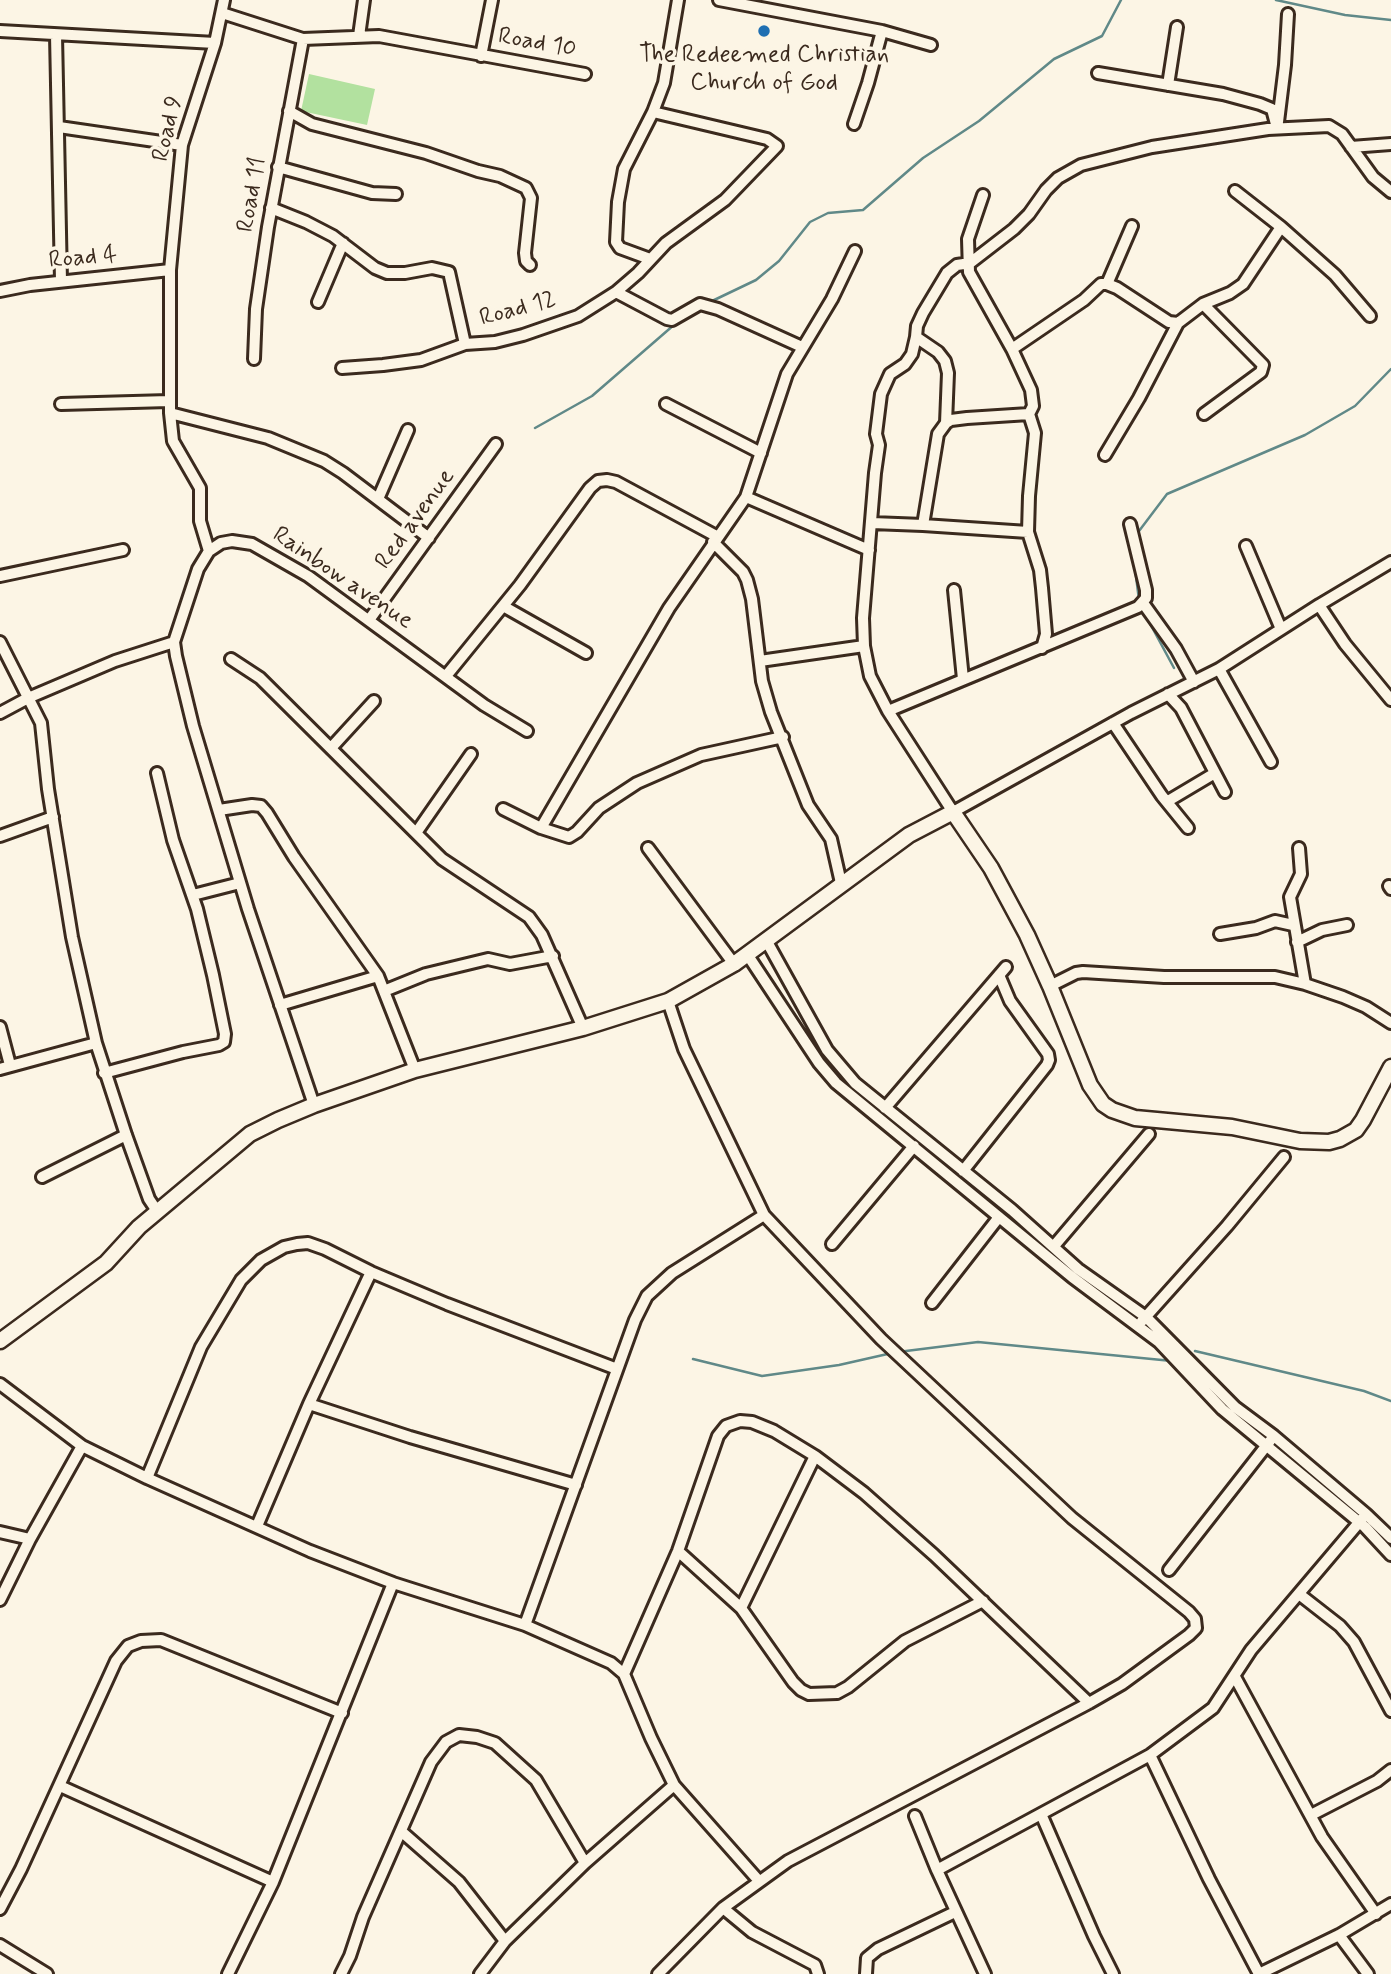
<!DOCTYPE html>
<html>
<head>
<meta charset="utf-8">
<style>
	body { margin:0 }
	canvas { display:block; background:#fcf5e5 }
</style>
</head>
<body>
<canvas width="1391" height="1974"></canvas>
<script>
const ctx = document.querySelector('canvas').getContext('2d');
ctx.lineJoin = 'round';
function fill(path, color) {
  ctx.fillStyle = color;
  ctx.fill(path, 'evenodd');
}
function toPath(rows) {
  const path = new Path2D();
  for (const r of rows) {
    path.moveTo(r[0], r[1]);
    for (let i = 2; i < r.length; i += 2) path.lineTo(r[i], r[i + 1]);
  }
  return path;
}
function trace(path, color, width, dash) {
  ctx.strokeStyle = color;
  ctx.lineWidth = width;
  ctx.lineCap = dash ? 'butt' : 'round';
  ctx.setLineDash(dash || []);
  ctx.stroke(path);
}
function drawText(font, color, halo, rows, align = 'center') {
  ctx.font = font + ' Mynerve,sans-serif';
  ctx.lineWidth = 7;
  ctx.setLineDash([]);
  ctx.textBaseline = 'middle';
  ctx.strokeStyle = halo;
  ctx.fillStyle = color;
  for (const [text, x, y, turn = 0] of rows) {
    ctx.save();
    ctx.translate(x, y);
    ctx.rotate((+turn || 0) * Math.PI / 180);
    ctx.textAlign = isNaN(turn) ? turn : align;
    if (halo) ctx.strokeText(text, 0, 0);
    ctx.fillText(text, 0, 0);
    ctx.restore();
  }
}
const green = toPath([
	[309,74,375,89,367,125,301,111]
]);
const stream = toPath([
	[1276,0,1345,15,1391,20],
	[710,302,756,280,779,261,810,222,828,213,863,210,923,158,979,121,1054,59,1102,36,1121,0],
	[535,428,592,396,675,324],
	[1136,535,1167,494,1305,435,1355,406,1391,369],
	[1135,568,1139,600],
	[1147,618,1174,668],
	[1195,1351,1364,1391,1391,1401],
	[898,1352,978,1342,1172,1361],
	[693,1359,762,1376,839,1365,892,1353]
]);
const minor = toPath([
	[719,0,882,31,931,45],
	[222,13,303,39,379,36,585,74],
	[0,31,215,43],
	[56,35,61,281],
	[359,36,364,0],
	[481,56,492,0],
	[1098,73,1223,94,1260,104,1272,109,1277,128],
	[1168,85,1177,27],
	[289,111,312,124,426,153,478,171,500,176,526,188,531,198,525,253,526,261,530,265],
	[1278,122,1285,65,1288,14],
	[854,124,868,83,882,31],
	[59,127,182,145],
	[1351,147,1391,144],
	[278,167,372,193,396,194],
	[1235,191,1281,227,1335,275,1370,316],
	[983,195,968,239,969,272,1012,349,1031,390,1033,406,1029,414,1035,433,1029,496,1028,532,1040,570,1042,588,1046,634,1042,648],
	[271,208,306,222,333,236,375,268,387,273,405,273,432,268,449,272,465,344],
	[650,259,620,248,616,242,618,202,624,169,653,112,664,83,678,0],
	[1107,284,1132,226],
	[0,291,30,285,170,270],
	[616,292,667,319,672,320,700,304,718,309,802,347],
	[318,302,343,243],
	[1203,304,1263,365,1261,372,1204,414],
	[916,337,912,354,905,364,890,374,881,394,876,434,879,445,875,473,863,618,864,646,870,676,888,711,953,812,1131,713,1219,669,1319,605,1391,562],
	[1012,349,1084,300,1101,284,1107,284,1117,288,1169,322,1178,323,1203,304,1230,293,1243,284,1281,227],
	[254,359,256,309,268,227,303,39],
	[342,368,383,365,421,360,465,344,495,342,523,335,578,316,616,292,638,273,666,243,725,200,777,146,767,139,653,112],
	[61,404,169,401],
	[666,404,761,453],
	[170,413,268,438,324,461,343,473,429,538],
	[946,423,951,420,967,418,1029,414],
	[1105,455,1139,398,1178,323],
	[746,497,869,550],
	[378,499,408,430],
	[872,523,923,525,938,434,946,423,948,373,945,361,938,352,916,337,917,326,923,313,947,273,957,265,970,263,1014,229,1029,214,1046,190,1058,178,1081,165,1152,147,1268,129,1329,126,1342,134,1373,177,1391,192],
	[923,525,1028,532],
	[713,542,743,572,747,580,752,599,762,681,771,712,808,805,831,839,841,883],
	[1246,546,1281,629],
	[209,551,200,521,200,488,173,441,170,413,170,270,182,145,215,43,224,0],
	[0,576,123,550],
	[954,590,963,679],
	[1143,603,1176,649,1194,682],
	[1319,605,1345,644,1391,700],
	[503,606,586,653],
	[369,620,496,444],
	[0,642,41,723,48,789,72,937,96,1043,126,1135,149,1199,157,1211],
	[231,659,260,678,442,859,529,917,542,935,583,1028],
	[760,661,864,646],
	[1219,669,1271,762],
	[446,676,520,585,590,488,598,481,607,480,616,482,718,537],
	[1168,694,1181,708,1225,792],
	[888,711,1138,607,1146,598,1146,590,1130,524],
	[0,713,28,698,115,661,174,642],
	[1113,723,1162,796,1188,828],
	[331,748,374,701],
	[1168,801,1215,773],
	[503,809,541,828,569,837,577,832,599,808,637,783,701,755,783,737],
	[219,810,252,805,261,806,267,813,294,857,378,976,415,1070],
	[541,828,669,608,746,497,787,374,832,299,855,251],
	[416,833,471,754],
	[0,836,53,817],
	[648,848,734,964],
	[1299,848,1301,874,1290,897,1305,984],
	[1389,886,1391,889],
	[193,895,240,883],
	[1220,934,1256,928,1275,921,1293,925],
	[766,940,827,1050,855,1083,1012,1210,1078,1269,1146,1317,1235,1407,1274,1436,1366,1514,1391,1538],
	[1297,942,1322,930,1347,925],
	[747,954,819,1063,836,1083,1072,1277,1159,1342,1222,1409,1365,1527,1391,1555],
	[1050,986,1076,973,1083,972,1164,977,1275,977,1305,984,1343,997,1366,1007,1391,1023],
	[384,991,426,974,488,959,510,964,553,956],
	[280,1005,378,976],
	[0,1027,10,1065],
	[0,1069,96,1043],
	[104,1073,183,1052,219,1045,224,1042,225,1034,213,975,197,909,173,840,157,773],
	[314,1105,248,909,193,726,176,656,174,642,198,569,209,551,221,543,232,541,252,544,308,576,484,705,527,731],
	[885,1108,1006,967],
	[963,1171,1047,1065,1049,1060,1048,1054,1010,1001,999,975],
	[42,1177,126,1135],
	[832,1244,914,1146],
	[1054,1246,1149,1134],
	[932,1303,999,1217],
	[1142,1321,1227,1226,1284,1157],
	[0,1384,82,1446,147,1478,310,1551,393,1583,525,1625,611,1663,624,1674,651,1738,674,1785,759,1881],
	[309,1404,410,1437,576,1485],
	[147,1478,201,1347,241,1280,261,1260,284,1247,297,1244,308,1243,325,1249,371,1272,447,1304,617,1369],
	[257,1526,309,1404,371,1272],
	[0,1532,30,1539],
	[678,1551,741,1608,793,1682,801,1690,809,1694,837,1693,848,1687,905,1641,983,1601],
	[1169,1570,1270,1441],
	[1299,1594,1340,1626,1354,1642,1391,1711],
	[0,1600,30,1539,82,1446],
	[741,1608,815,1456],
	[525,1625,635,1320,647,1296,672,1273,764,1215],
	[624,1674,678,1551,718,1436,726,1426,740,1421,752,1422,774,1431,815,1456,864,1493,934,1555,1089,1703],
	[1235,1677,1322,1837,1376,1914],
	[1150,1755,1209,1879,1259,1974],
	[60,1786,273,1882],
	[1041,1814,1094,1936,1113,1974],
	[1311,1815,1377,1781,1391,1770],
	[915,1816,937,1870,985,1974],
	[402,1832,459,1882,505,1941],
	[937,1870,1150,1755,1213,1708,1251,1650,1362,1519],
	[723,1908,752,1932,815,1965,818,1974],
	[0,1909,21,1869,116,1661,128,1646,141,1641,161,1640,342,1713],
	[1339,1935,1368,1974],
	[0,1945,47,1974],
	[228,1974,273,1882,393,1583],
	[341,1974,350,1956,363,1917,431,1762,446,1742,459,1735,477,1737,495,1743,536,1780,585,1863],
	[480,1974,505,1941,585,1863,674,1785],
	[658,1974,723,1908,788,1861,1089,1703,1122,1684,1189,1635,1196,1628,1195,1619,1189,1612,1072,1518,881,1339,764,1215,684,1049,668,1001],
	[866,1974,867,1958,878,1949,955,1912],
	[1259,1974,1339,1935,1391,1904]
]);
const tertiary = toPath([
	[0,1341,106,1263,139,1227,250,1134,278,1120,314,1105,415,1070,583,1028,668,1001,734,964,909,835,953,812,991,868,1027,935,1050,986,1090,1085,1103,1104,1112,1110,1135,1118,1232,1127,1300,1141,1329,1142,1340,1139,1356,1130,1363,1120,1391,1067]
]);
const markers = [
	[764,31,7,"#1f6fb2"]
];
const streetNames = [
	["Road 10",537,44,10],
	["Road 9",169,129,-77],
	["Road 11",253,195,-80],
	["Road 4",83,259,-5],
	["Road 12",518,310,-15],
	["Red avenue",416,520,-54],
	["Rainbow avenue",342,579,34]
];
const poiNames = [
	["The Redeemed Christian",764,56],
	["Church of God",764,84]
];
fill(green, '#b2e19f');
trace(stream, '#608988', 2.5);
trace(minor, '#3b2a1e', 16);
trace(tertiary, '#3b2a1e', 19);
trace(minor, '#fcf5e5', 10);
trace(tertiary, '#fcf5e5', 14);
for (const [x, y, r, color] of markers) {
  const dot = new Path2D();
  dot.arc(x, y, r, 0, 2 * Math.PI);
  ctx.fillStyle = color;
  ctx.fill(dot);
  trace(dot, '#fcf5e5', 2.5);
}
drawText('24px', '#3b2a1e', '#fcf5e5', streetNames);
drawText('24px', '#3b2a1e', '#fcf5e5', poiNames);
</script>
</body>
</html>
